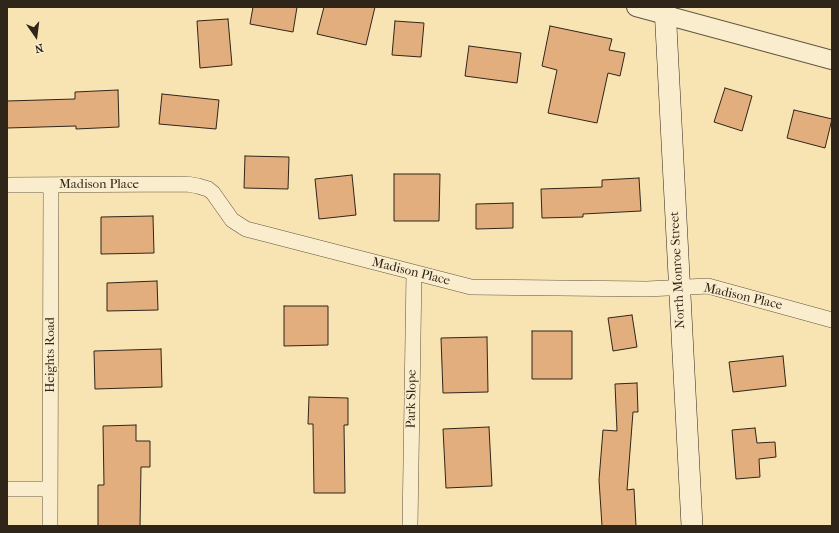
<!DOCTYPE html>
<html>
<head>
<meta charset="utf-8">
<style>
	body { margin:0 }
	#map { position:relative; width:839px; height:533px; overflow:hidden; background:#f7e4b2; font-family:"IM FELL French Canon",serif }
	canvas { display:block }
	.frame { position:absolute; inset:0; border:8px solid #302519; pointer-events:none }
	.north { position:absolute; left:16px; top:16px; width:40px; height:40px; -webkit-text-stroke:3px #faedcd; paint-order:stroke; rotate:166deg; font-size:11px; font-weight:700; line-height:16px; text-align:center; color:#302519 }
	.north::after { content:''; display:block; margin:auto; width:14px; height:18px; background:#302519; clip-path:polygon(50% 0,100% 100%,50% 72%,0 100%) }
</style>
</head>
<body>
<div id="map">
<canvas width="839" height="533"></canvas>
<div class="frame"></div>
<div class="north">N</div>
</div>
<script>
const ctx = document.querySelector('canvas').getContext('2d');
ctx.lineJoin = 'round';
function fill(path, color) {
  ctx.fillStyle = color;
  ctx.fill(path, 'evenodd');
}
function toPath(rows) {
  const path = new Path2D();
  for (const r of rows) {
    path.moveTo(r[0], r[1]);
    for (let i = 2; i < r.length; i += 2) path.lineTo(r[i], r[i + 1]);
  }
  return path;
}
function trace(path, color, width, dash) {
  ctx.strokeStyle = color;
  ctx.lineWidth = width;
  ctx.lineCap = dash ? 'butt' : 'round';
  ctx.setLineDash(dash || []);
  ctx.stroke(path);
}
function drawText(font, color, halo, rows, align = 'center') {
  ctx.font = font + ' "IM FELL French Canon",serif';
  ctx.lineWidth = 3;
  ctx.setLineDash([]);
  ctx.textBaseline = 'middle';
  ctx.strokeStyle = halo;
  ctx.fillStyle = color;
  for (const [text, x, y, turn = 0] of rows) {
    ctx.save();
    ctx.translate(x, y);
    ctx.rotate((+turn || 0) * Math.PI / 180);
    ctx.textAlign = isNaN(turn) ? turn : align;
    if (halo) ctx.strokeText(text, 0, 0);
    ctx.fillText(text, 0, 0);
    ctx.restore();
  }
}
const building = toPath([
	[253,7,297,7,293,32,250,24,253,7],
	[324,7,375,7,366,45,317,34,324,7],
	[228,19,232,65,200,68,197,21,228,19],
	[395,21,424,23,421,57,392,55,395,21],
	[550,26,612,39,609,50,625,53,620,76,608,73,597,123,548,113,557,70,542,66,550,26],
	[469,46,521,53,517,83,465,76,469,46],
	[725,88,752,96,742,131,714,122,725,88],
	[118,90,119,127,76,129,76,126,7,128,7,101,75,99,75,92,118,90],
	[162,94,219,100,216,129,159,124,162,94],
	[794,110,832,119,825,148,787,138,794,110],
	[245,156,289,157,288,189,244,188,245,156],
	[394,174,440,174,439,221,394,221,394,174],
	[352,175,356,215,319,219,315,179,352,175],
	[639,178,641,211,583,214,583,217,542,218,541,189,602,187,602,180,639,178],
	[513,203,513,228,476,229,476,204,513,203],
	[153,216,154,253,101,254,101,217,153,216],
	[157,281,158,310,107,311,107,283,157,281],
	[284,306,328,306,328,345,284,346,284,306],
	[632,315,637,347,613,351,608,318,632,315],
	[532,331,572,331,572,379,532,379,532,331],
	[487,337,488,392,443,393,441,338,487,337],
	[161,349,162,387,95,389,94,351,161,349],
	[783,356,786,386,733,392,729,362,783,356],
	[637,383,638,412,633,412,627,490,634,489,636,526,602,526,599,480,603,430,617,431,615,384,637,383],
	[309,397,348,398,348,425,344,425,345,493,314,493,313,424,308,424,309,397],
	[136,425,136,441,150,441,150,467,141,467,140,526,98,526,98,485,104,485,103,426,136,425],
	[489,427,492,486,446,488,443,429,489,427],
	[755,428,757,443,775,442,776,457,759,459,760,477,736,479,732,430,755,428]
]);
const minor = toPath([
	[7,185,187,184,198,186,208,189,213,193,232,220,246,229,471,287,647,289,708,286,832,320],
	[7,489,50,489],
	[50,526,51,185],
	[410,526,414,273]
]);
const tertiary = toPath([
	[636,7,832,60]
]);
const secondary = toPath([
	[665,7,692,526]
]);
const streetNames = [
	["Madison Place",99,185],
	["North Monroe Street",678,270,-93],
	["Madison Place",411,272,14],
	["Madison Place",743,297,13],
	["Heights Road",51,355,-90],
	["Park Slope",412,399,-89]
];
fill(building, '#e2ae7e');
trace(building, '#302519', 1);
trace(minor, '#62553f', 16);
trace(tertiary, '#62553f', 20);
trace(secondary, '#302519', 22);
trace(minor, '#faedcd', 15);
trace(tertiary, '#faedcd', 18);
trace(secondary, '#faedcd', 21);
drawText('13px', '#302519', '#faedcd', streetNames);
</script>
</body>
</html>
